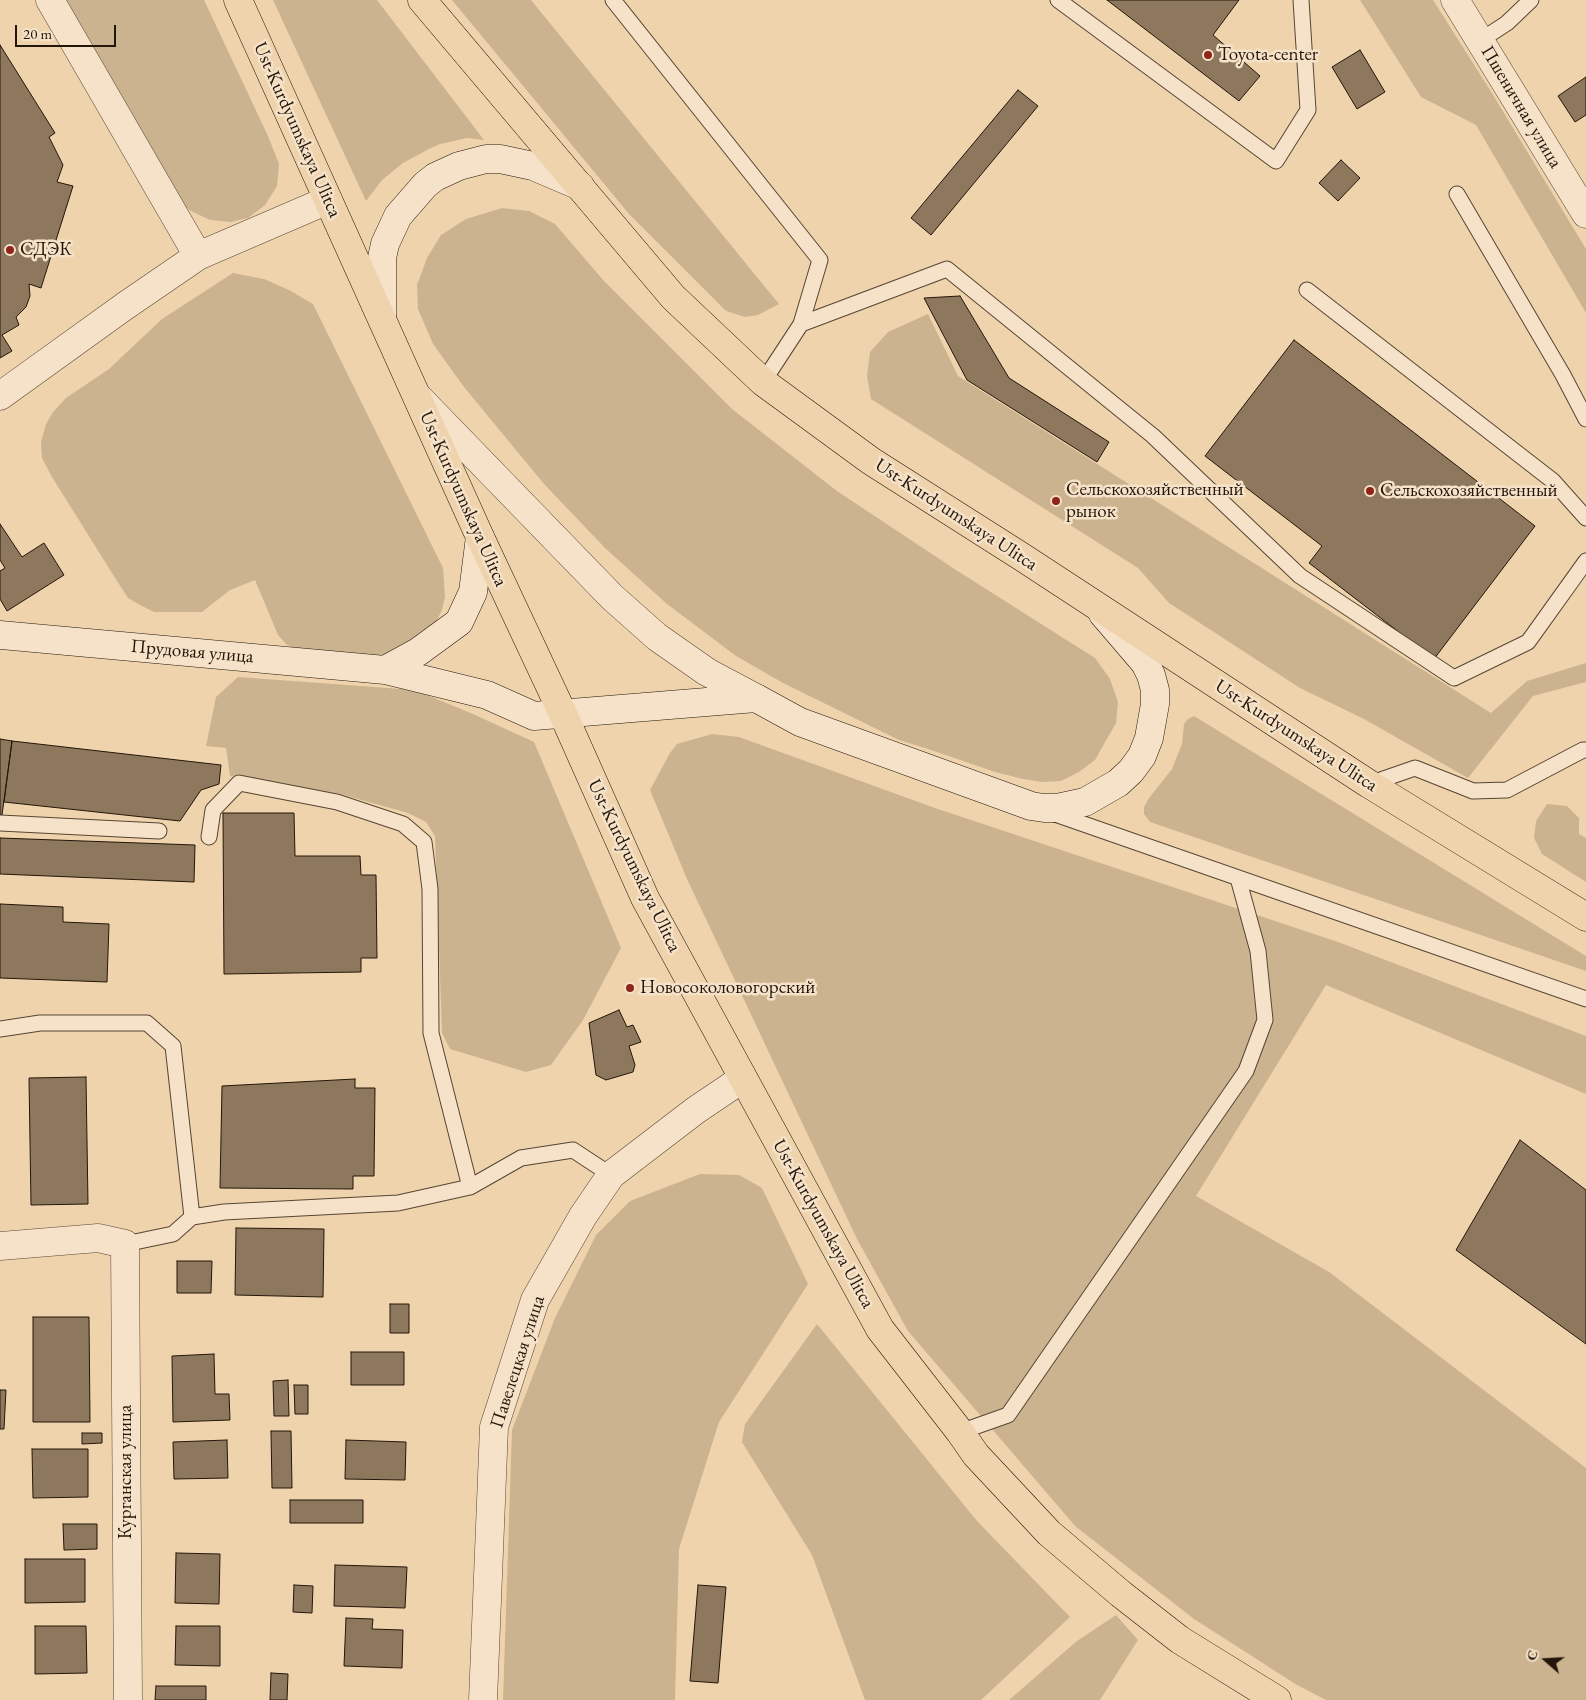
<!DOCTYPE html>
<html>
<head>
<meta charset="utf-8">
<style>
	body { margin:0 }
	#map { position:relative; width:1586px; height:1700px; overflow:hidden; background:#efd3ac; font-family:"EB Garamond",serif }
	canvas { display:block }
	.north { position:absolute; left:1521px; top:1635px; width:50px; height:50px; -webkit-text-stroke:4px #f5e2c9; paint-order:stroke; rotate:289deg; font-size:14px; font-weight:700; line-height:20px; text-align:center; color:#231609 }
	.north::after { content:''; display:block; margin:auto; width:18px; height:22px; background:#231609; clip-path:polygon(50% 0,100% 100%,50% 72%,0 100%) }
	.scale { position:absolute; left:15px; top:25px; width:101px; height:22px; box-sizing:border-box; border:2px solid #231609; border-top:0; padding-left:6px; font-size:15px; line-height:18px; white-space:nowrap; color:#231609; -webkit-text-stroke:4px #f5e2c9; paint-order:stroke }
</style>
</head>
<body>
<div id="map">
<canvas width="1586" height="1700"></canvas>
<div class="north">С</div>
<div class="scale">20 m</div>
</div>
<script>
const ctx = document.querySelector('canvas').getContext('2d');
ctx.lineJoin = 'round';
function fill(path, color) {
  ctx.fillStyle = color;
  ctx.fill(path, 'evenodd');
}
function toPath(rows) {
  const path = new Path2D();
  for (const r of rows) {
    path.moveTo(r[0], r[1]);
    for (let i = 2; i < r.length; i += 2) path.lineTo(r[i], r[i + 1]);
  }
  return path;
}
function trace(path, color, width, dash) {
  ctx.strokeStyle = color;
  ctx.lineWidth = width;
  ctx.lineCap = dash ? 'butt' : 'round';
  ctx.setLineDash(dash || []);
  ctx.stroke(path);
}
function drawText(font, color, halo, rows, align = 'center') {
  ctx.font = font + ' "EB Garamond",serif';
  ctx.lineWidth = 5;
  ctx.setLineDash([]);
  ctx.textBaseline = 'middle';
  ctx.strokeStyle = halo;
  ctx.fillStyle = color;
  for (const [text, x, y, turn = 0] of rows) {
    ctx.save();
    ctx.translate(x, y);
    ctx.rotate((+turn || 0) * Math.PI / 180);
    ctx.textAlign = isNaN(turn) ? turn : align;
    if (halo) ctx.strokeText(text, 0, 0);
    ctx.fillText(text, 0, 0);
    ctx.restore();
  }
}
const green = toPath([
	[60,0,204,0,268,136,279,164,277,186,265,205,248,218,231,222,210,220,191,211,172,196],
	[273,0,377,0,484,140,467,138,440,144,429,149,403,163,382,180,366,201],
	[452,0,531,0,779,304,758,315,745,317,726,311,629,214],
	[1360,0,1433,0,1490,90,1586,249,1586,313,1476,125,1421,97],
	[502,208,529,211,555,224,604,281,732,409,837,491,956,570,1095,658,1110,679,1118,702,1116,723,1095,760,1079,772,1061,781,1042,782,1023,779,995,772,928,749,899,740,783,683,736,656,667,604,605,548,544,484,464,387,433,344,418,309,417,285,427,258,441,235,466,219],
	[233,273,264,279,289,290,313,304,443,568,445,597,442,610,432,630,387,658,304,655,286,644,278,635,255,580,230,590,202,612,154,612,140,605,128,598,117,581,52,477,42,458,41,442,46,424,53,412,66,398,109,369,162,319],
	[928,314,958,376,1491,713,1527,681,1586,663,1586,682,1533,696,1468,778,1364,719,1300,688,1169,603,1138,568,871,399,867,376,870,352,888,332],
	[238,677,415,690,473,714,534,742,621,948,583,1020,551,1065,526,1072,450,1049,442,1033,435,836,426,822,408,813,340,794,230,776,226,748,206,746,216,697],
	[1194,716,1586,956,1586,971,1150,822,1144,814,1144,807,1149,798,1172,769,1182,744,1184,724,1188,719],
	[712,734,739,737,935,808,1338,942,1586,1036,1586,1094,1326,985,1196,1196,1329,1272,1586,1468,1586,1700,1326,1700,1297,1685,1194,1619,1075,1526,908,1331,857,1239,687,879,650,790,670,753,677,744],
	[1547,804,1567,806,1579,818,1579,834,1586,838,1586,882,1542,854,1534,838,1536,821],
	[700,1174,739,1175,762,1188,808,1284,719,1422,679,1549,675,1700,503,1700,512,1430,555,1318,596,1235,630,1201],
	[817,1324,977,1521,1070,1617,981,1700,865,1700,812,1555,742,1442,745,1424],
	[1116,1615,1138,1640,1100,1700,1009,1700,1077,1641]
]);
const building = toPath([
	[1107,0,1239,0,1213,35,1260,76,1239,101,1107,0],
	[0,45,55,133,49,137,63,165,57,182,73,186,41,288,29,284,30,296,26,307,16,317,19,325,2,335,12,351,0,358,0,45],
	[1360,50,1385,92,1357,109,1332,67,1360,50],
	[1586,77,1586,115,1575,122,1558,96,1586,77],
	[1018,90,1038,106,931,235,911,218,1018,90],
	[1341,160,1360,178,1338,201,1319,183,1341,160],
	[960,296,1009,378,1109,442,1097,462,967,380,924,298,960,296],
	[1294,340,1535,526,1434,659,1309,563,1322,546,1205,456,1294,340],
	[0,524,22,557,44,543,64,575,7,611,0,599,0,571,5,568,0,560,0,524],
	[0,739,12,741,2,815,0,815,0,739],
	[12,741,221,765,219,784,201,790,180,821,4,802,12,741],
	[223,813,294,813,295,856,360,856,361,875,376,875,377,958,361,958,361,972,224,974,223,813],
	[0,838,195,845,194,882,0,874,0,838],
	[0,904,63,907,63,922,109,924,107,982,0,978,0,904],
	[619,1010,627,1027,633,1025,641,1042,629,1046,635,1065,633,1072,606,1080,596,1075,589,1023,619,1010],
	[86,1077,88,1204,31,1205,29,1078,86,1077],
	[355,1079,355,1088,375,1088,374,1176,353,1176,353,1189,220,1188,222,1086,355,1079],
	[1520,1140,1586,1190,1586,1344,1456,1250,1520,1140],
	[236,1228,324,1229,323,1297,235,1295,236,1228],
	[177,1261,212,1261,211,1293,177,1293,177,1261],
	[390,1304,409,1304,409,1333,390,1333,390,1304],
	[33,1317,89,1317,90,1422,33,1422,33,1317],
	[351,1352,404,1352,404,1385,351,1385,351,1352],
	[214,1354,215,1394,229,1394,230,1420,173,1422,172,1356,214,1354],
	[288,1380,289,1416,274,1416,273,1381,288,1380],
	[294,1385,308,1385,308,1414,295,1414,294,1385],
	[0,1390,6,1390,4,1429,0,1429,0,1390],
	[271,1431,291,1431,292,1488,272,1488,271,1431],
	[82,1433,102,1433,102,1443,82,1444,82,1433],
	[227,1440,228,1478,174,1479,173,1442,227,1440],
	[346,1440,406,1442,405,1480,345,1479,346,1440],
	[32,1449,88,1449,88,1497,33,1498,32,1449],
	[290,1500,363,1500,363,1523,290,1523,290,1500],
	[63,1524,97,1524,97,1549,64,1550,63,1524],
	[176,1553,220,1554,219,1604,175,1603,176,1553],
	[25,1559,85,1559,85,1602,25,1603,25,1559],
	[335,1565,407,1567,405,1608,334,1606,335,1565],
	[294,1585,313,1586,312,1613,293,1612,294,1585],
	[698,1585,726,1587,718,1683,690,1681,698,1585],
	[346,1618,373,1619,372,1629,403,1630,402,1668,344,1666,346,1618],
	[35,1626,86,1626,87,1673,35,1674,35,1626],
	[176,1626,220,1626,220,1666,175,1665,176,1626],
	[271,1673,288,1674,287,1700,270,1700,271,1673],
	[156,1686,206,1686,206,1700,155,1700,156,1686]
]);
const lane = toPath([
	[613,0,820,260,801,324,763,382],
	[1058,0,1276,161,1308,110,1301,0],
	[1481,40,1507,23,1531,0],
	[1457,194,1563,375,1586,419],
	[1307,290,1553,481,1586,518],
	[801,324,947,269,1153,436,1300,576,1454,678,1528,642,1586,561],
	[1369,784,1415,768,1473,791,1507,790,1583,750,1586,750],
	[1052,813,1586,999],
	[0,823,159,831],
	[209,837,213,810,239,783,337,802,403,824,424,842,430,889,431,1033,470,1187],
	[0,1029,40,1023,147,1023,173,1046,192,1217],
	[125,1244,173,1234,192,1217,224,1212,398,1203,470,1187,521,1158,573,1150,611,1175],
	[960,1432,1008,1415,1246,1071,1265,1020,1258,951,1238,878]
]);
const street = toPath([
	[50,0,198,256],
	[1455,0,1586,214],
	[0,396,125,306,198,256,328,200],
	[417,396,612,597,657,637,707,672,756,698],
	[0,1246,98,1238,125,1244,128,1700],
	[483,1700,494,1427,535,1300,583,1216,611,1175,696,1110,742,1079]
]);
const secondary = toPath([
	[382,318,382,258,385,244,398,216,425,185,435,177,459,166,486,159,500,159,533,166,580,186],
	[0,635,385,670,487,695,534,716,756,698,800,722,1031,806,1044,808,1057,808,1085,802,1118,783,1131,771,1142,756,1149,738,1155,704,1155,690,1151,675,1145,663,1103,614],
	[385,670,418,652,459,622,473,592,480,537]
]);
const primary = toPath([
	[238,0,480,537,563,714,645,898,880,1329,960,1432,976,1455,1049,1533,1121,1594,1180,1640,1277,1700],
	[422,0,673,297,763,382,871,461,1022,557,1369,784,1586,917]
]);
const markers = [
	[1208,55,5,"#8f2418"],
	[10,250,5,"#8f2418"],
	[1370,491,5,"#8f2418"],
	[1056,501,5,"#8f2418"],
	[630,988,5,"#8f2418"]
];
const poiNames = [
	["Toyota-center",1218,55],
	["СДЭК",20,250],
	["Сельскохозяйственный",1066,490],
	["рынок",1066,512],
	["Сельскохозяйственный",1380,491],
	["Новосоколовогорский",640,988]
];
const streetNames = [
	["Пшеничная улица",1521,107,59],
	["Ust-Kurdyumskaya Ulitca",297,130,66],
	["Ust-Kurdyumskaya Ulitca",463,499,66],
	["Ust-Kurdyumskaya Ulitca",956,515,33],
	["Прудовая улица",192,652,5],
	["Ust-Kurdyumskaya Ulitca",1296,736,33],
	["Ust-Kurdyumskaya Ulitca",634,866,64],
	["Ust-Kurdyumskaya Ulitca",823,1224,61],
	["Павелецкая улица",518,1362,-72],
	["Курганская улица",126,1472,-90]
];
fill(green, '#ccb390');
fill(building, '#8d785e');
trace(building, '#231609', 1);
trace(lane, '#564532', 17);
trace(street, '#564532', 29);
trace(secondary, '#231609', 29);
trace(primary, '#231609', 29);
trace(lane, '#f5e2c9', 15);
trace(street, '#f5e2c9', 28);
trace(secondary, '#f5e2c9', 28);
trace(primary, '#efd3ac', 28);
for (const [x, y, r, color] of markers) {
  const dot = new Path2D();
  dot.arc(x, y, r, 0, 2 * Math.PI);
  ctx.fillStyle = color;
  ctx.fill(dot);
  trace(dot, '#f5e2c9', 2);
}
drawText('19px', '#231609', '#f5e2c9', poiNames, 'left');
drawText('19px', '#231609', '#f5e2c9', streetNames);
</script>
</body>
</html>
